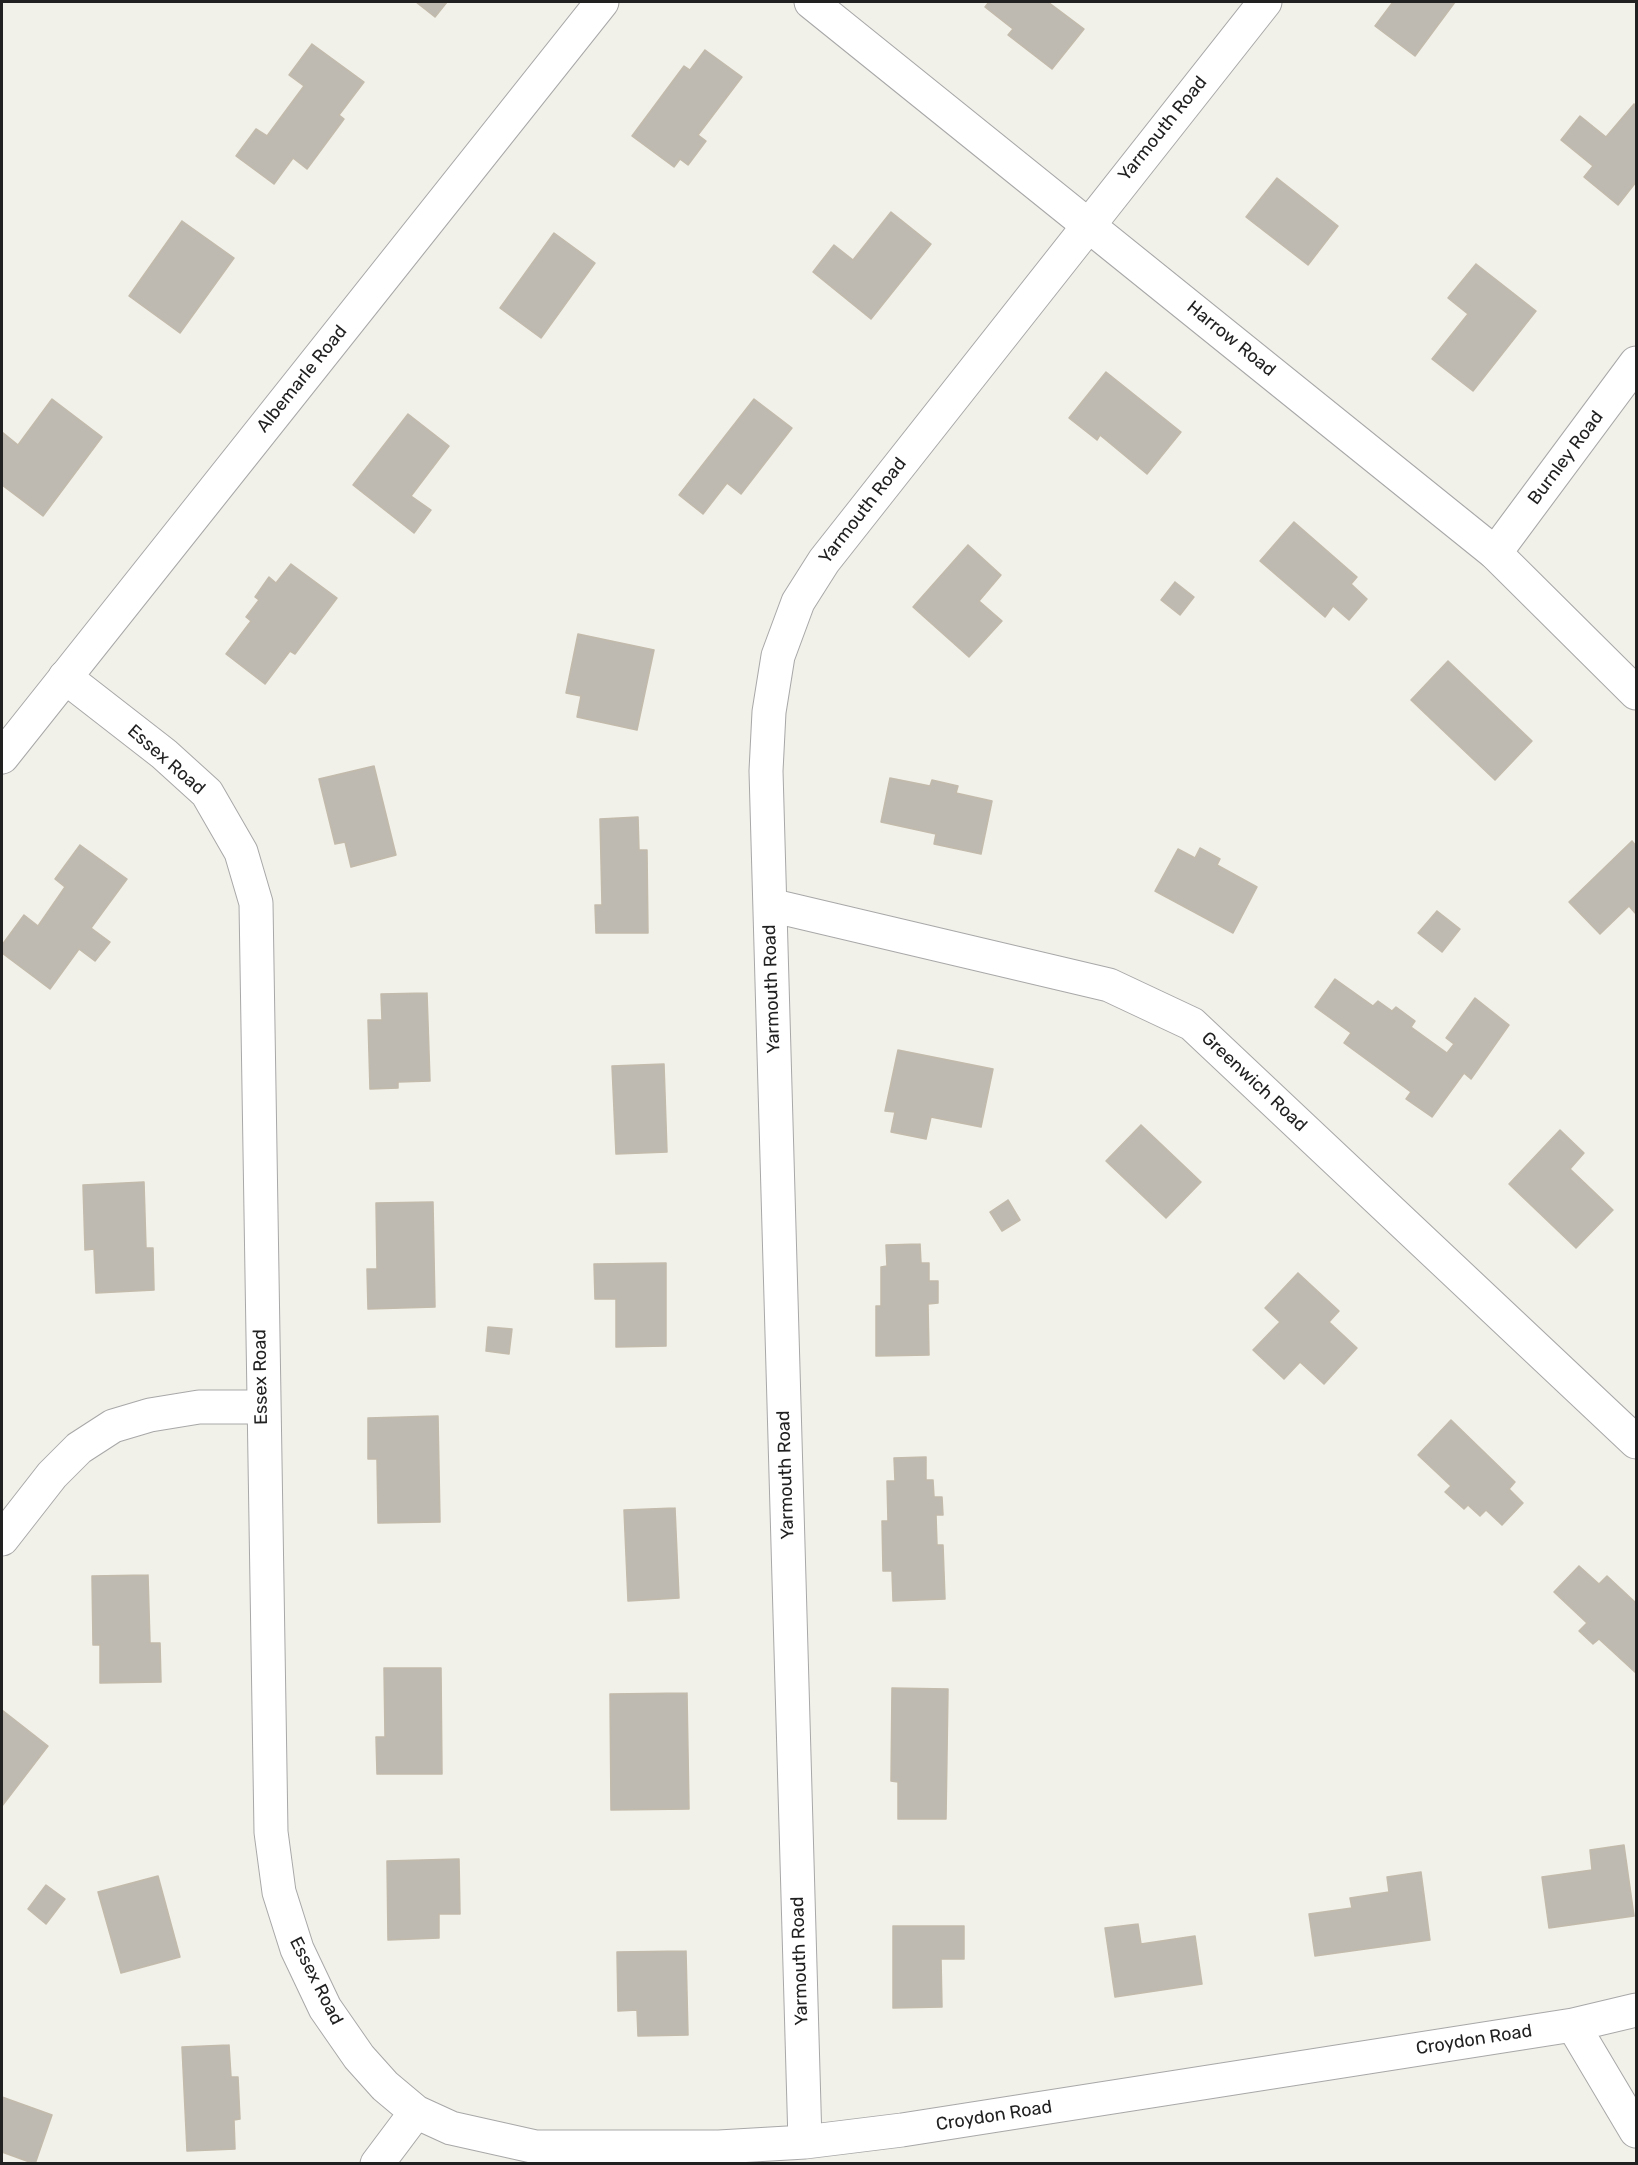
<!DOCTYPE html>
<html>
<head>
<meta charset="utf-8">
<style>
	body { margin:0 }
	#map { position:relative; width:1638px; height:2165px; overflow:hidden; background:#f1f0e9; font-family:Rubik,sans-serif }
	canvas { display:block }
	.frame { position:absolute; inset:0; border:3px solid #212121; pointer-events:none }
</style>
</head>
<body>
<div id="map">
<canvas width="1638" height="2165"></canvas>
<div class="frame"></div>
</div>
<script>
const ctx = document.querySelector('canvas').getContext('2d');
ctx.lineJoin = 'round';
function fill(path, color) {
  ctx.fillStyle = color;
  ctx.fill(path, 'evenodd');
}
function toPath(rows) {
  const path = new Path2D();
  for (const r of rows) {
    path.moveTo(r[0], r[1]);
    for (let i = 2; i < r.length; i += 2) path.lineTo(r[i], r[i + 1]);
  }
  return path;
}
function trace(path, color, width, dash) {
  ctx.strokeStyle = color;
  ctx.lineWidth = width;
  ctx.lineCap = dash ? 'butt' : 'round';
  ctx.setLineDash(dash || []);
  ctx.stroke(path);
}
function drawText(font, color, halo, rows, align = 'center') {
  ctx.font = font + ' Rubik,sans-serif';
  ctx.lineWidth = 4.5;
  ctx.setLineDash([]);
  ctx.textBaseline = 'middle';
  ctx.strokeStyle = halo;
  ctx.fillStyle = color;
  for (const [text, x, y, turn = 0] of rows) {
    ctx.save();
    ctx.translate(x, y);
    ctx.rotate((+turn || 0) * Math.PI / 180);
    ctx.textAlign = isNaN(turn) ? turn : align;
    if (halo) ctx.strokeText(text, 0, 0);
    ctx.fillText(text, 0, 0);
    ctx.restore();
  }
}
const building = toPath([
	[416,2,447,2,435,17,416,2],
	[989,2,1048,2,1084,29,1052,69,1008,35,1013,29,985,7,989,2],
	[1393,2,1455,2,1415,56,1375,26,1393,2],
	[312,44,364,82,339,115,344,119,307,169,293,158,274,184,236,156,256,129,267,136,304,86,289,75,312,44],
	[705,50,742,77,698,135,706,141,688,165,680,159,674,167,632,136,684,66,690,70,705,50],
	[1634,104,1636,106,1636,182,1618,205,1584,177,1593,166,1561,140,1580,116,1606,137,1634,104],
	[1277,178,1338,226,1308,265,1246,217,1277,178],
	[891,212,931,244,871,319,813,272,834,245,853,260,891,212],
	[182,221,234,258,180,333,129,296,182,221],
	[554,233,595,263,541,338,500,308,554,233],
	[1476,264,1536,311,1473,391,1432,359,1468,314,1448,298,1476,264],
	[1106,372,1181,432,1147,474,1100,435,1097,440,1069,418,1106,372],
	[52,399,102,437,43,516,2,485,2,432,18,445,52,399],
	[754,399,792,428,741,494,727,483,703,514,679,495,754,399],
	[408,414,449,446,411,496,431,510,414,533,353,485,408,414],
	[1294,522,1357,577,1351,584,1367,599,1349,620,1333,606,1325,617,1260,561,1294,522],
	[968,545,1001,575,979,601,1002,621,969,657,913,607,968,545],
	[291,564,337,598,295,654,290,651,265,684,226,654,251,621,246,617,259,600,255,597,269,577,276,583,291,564],
	[1175,582,1194,597,1180,615,1161,600,1175,582],
	[578,634,654,650,637,730,577,717,581,696,566,693,578,634],
	[1448,661,1532,741,1495,780,1411,700,1448,661],
	[374,766,396,855,351,867,345,842,335,844,319,779,374,766],
	[890,778,930,786,932,780,958,786,956,793,992,801,981,854,934,844,936,834,881,822,890,778],
	[638,817,639,850,647,850,648,933,596,933,595,905,602,905,600,819,638,817],
	[1632,841,1636,846,1636,914,1629,906,1600,934,1569,902,1632,841],
	[80,845,127,879,91,928,110,942,95,961,79,949,50,989,2,953,2,945,24,915,38,926,65,887,55,879,80,845],
	[1200,848,1220,859,1217,865,1257,887,1233,933,1155,891,1178,849,1195,858,1200,848],
	[1437,911,1460,929,1442,952,1418,933,1437,911],
	[1335,979,1373,1006,1378,1001,1392,1011,1396,1007,1415,1021,1411,1027,1447,1053,1454,1044,1446,1038,1475,998,1509,1025,1471,1079,1464,1073,1432,1117,1406,1099,1411,1092,1344,1043,1351,1033,1315,1007,1335,979],
	[427,993,430,1081,398,1082,398,1088,370,1089,368,1020,382,1020,381,994,427,993],
	[898,1050,993,1069,981,1127,931,1117,926,1139,891,1132,895,1112,885,1111,898,1050],
	[664,1064,667,1152,616,1154,612,1066,664,1064],
	[1141,1125,1201,1182,1166,1218,1106,1161,1141,1125],
	[1560,1130,1584,1153,1570,1169,1613,1210,1576,1248,1509,1184,1560,1130],
	[144,1182,146,1248,153,1248,154,1290,96,1293,94,1249,85,1250,83,1185,144,1182],
	[1008,1200,1020,1220,1002,1231,990,1212,1008,1200],
	[433,1202,435,1307,368,1309,367,1269,377,1269,376,1203,433,1202],
	[920,1244,921,1263,929,1263,929,1281,938,1281,938,1303,928,1304,929,1355,876,1356,876,1306,881,1306,881,1267,887,1266,886,1245,920,1244],
	[666,1263,666,1346,616,1347,616,1299,595,1299,594,1264,666,1263],
	[1298,1273,1339,1311,1329,1322,1357,1348,1324,1384,1300,1362,1284,1379,1253,1350,1280,1322,1265,1308,1298,1273],
	[488,1327,512,1329,509,1354,486,1351,488,1327],
	[438,1416,440,1522,378,1523,377,1459,368,1459,368,1418,438,1416],
	[1451,1420,1515,1482,1509,1489,1523,1503,1502,1525,1486,1510,1480,1516,1468,1505,1464,1509,1445,1492,1451,1486,1418,1455,1451,1420],
	[926,1457,926,1480,933,1480,934,1497,942,1497,943,1515,936,1515,937,1545,943,1545,945,1599,893,1601,892,1571,883,1571,882,1521,888,1521,887,1481,895,1481,894,1458,926,1457],
	[675,1508,679,1598,628,1601,624,1510,675,1508],
	[1579,1566,1599,1584,1607,1576,1636,1603,1636,1673,1599,1639,1593,1644,1579,1631,1587,1623,1554,1592,1579,1566],
	[148,1575,150,1643,160,1643,161,1682,100,1683,100,1645,93,1645,92,1576,148,1575],
	[384,1668,441,1668,442,1774,377,1774,376,1737,385,1737,384,1668],
	[892,1688,948,1689,946,1819,898,1819,898,1782,891,1781,892,1688],
	[687,1693,689,1809,611,1810,610,1694,687,1693],
	[2,1710,48,1746,2,1806,2,1710],
	[1624,1845,1634,1916,1549,1928,1542,1877,1592,1870,1590,1850,1624,1845],
	[459,1859,460,1914,439,1914,439,1938,388,1940,387,1861,459,1859],
	[1421,1872,1430,1940,1315,1956,1309,1914,1352,1908,1350,1898,1389,1892,1387,1877,1421,1872],
	[158,1876,180,1957,121,1973,98,1892,158,1876],
	[46,1885,65,1899,46,1924,28,1909,46,1885],
	[1138,1924,1141,1944,1195,1936,1202,1984,1115,1997,1105,1928,1138,1924],
	[893,1926,964,1926,964,1959,941,1959,942,2007,893,2008,893,1926],
	[686,1951,688,2035,638,2036,637,2010,618,2011,617,1952,686,1951],
	[229,2045,231,2077,238,2077,240,2119,234,2120,235,2149,187,2151,182,2047,229,2045],
	[2,2097,52,2115,35,2164,2,2152,2,2097]
]);
const minor = toPath([
	[1495,553,1636,363],
	[65,677,164,754,207,793,241,852,256,903,271,1832,279,1892,297,1949,325,2008,359,2057,385,2086,416,2112,451,2128,536,2147,719,2147,805,2142,902,2130,1573,2025,1636,2010],
	[770,905,1109,985,1192,1024,1636,1442],
	[2,1539,52,1475,79,1448,113,1426,150,1415,199,1407,262,1407],
	[1573,2025,1636,2131],
	[805,2142,766,771,769,712,778,656,798,602,824,561,1265,2],
	[377,2164,416,2112]
]);
const tertiary = toPath([
	[811,2,1495,553,1636,693],
	[2,757,602,2]
]);
const streetNames = [
	["Yarmouth Road",1163,129,-51],
	["Harrow Road",1231,339,39],
	["Albemarle Road",302,379,-51],
	["Burnley Road",1566,458,-53],
	["Yarmouth Road",863,511,-52],
	["Essex Road",166,760,41],
	["Yarmouth Road",772,989,-92],
	["Greenwich Road",1254,1082,43],
	["Essex Road",261,1377,-91],
	["Yarmouth Road",786,1475,-92],
	["Yarmouth Road",800,1961,-92],
	["Essex Road",316,1981,63],
	["Croydon Road",1474,2040,-9],
	["Croydon Road",994,2116,-9]
];
fill(building, '#beb9b1');
trace(building, '#c2baab', 1.5);
trace(minor, '#a8a8a8', 35);
trace(tertiary, '#a8a8a8', 35);
trace(minor, '#fff', 33);
trace(tertiary, '#fff', 33);
drawText('18px', '#212121', '#fff', streetNames);
</script>
</body>
</html>
